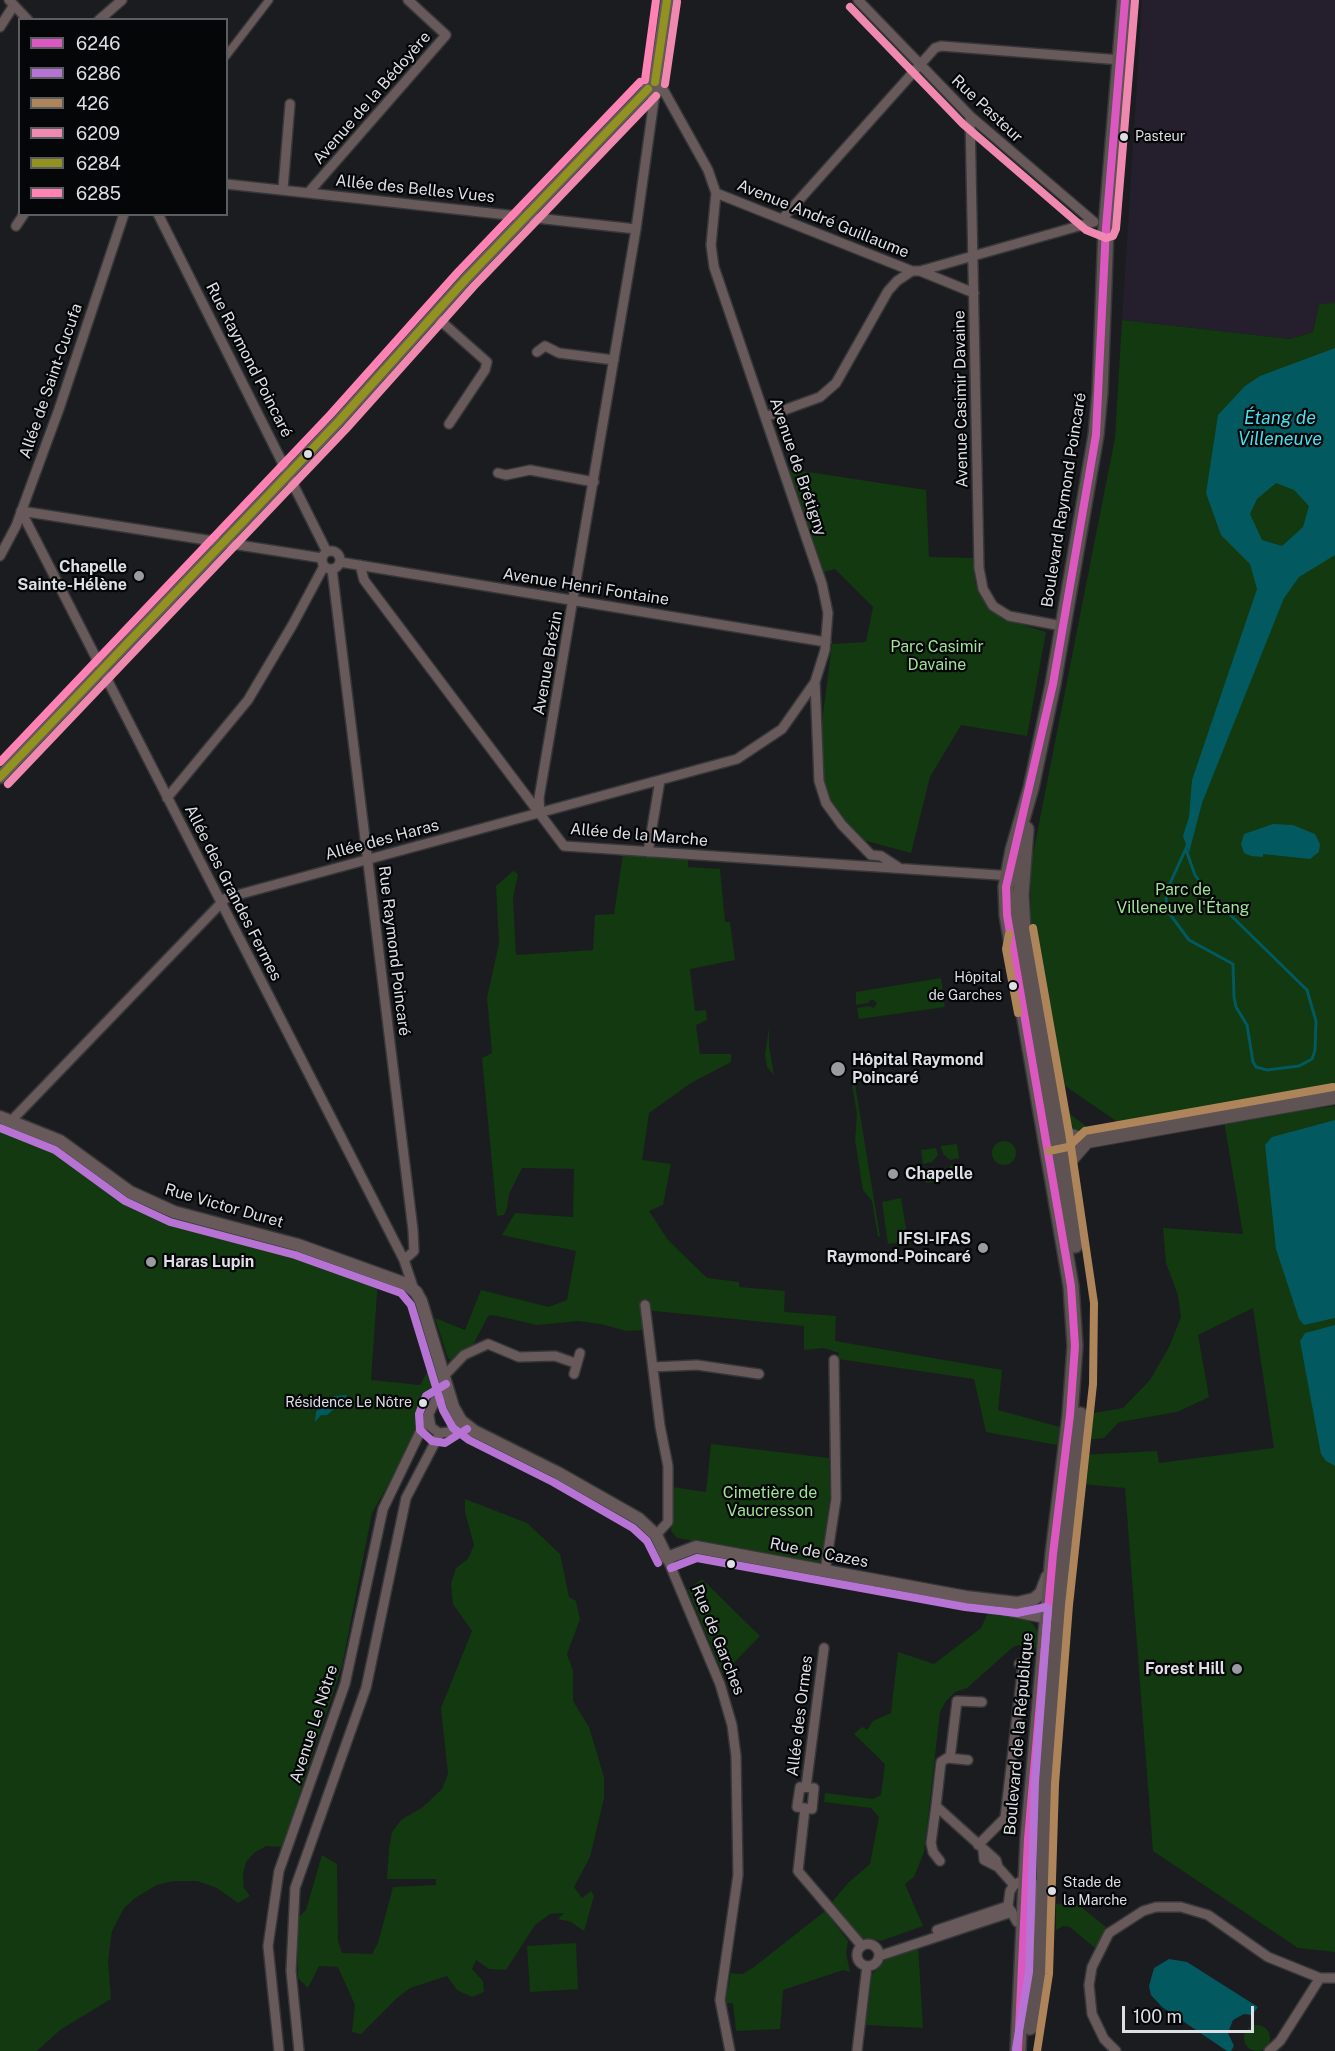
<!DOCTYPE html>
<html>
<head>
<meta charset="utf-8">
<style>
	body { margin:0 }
	#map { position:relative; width:1335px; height:2051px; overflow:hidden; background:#1b1c1f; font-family:"Public Sans",sans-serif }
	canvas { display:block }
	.legend { position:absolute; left:18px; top:18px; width:210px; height:198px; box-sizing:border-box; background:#050608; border:2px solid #5c5d60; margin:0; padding:8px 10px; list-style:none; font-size:18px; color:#dedfe4 }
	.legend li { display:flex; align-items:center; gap:12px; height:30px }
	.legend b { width:30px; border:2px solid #5c5d60 }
	.scale { position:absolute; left:1122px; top:2006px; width:132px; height:27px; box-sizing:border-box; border:3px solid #dedfe4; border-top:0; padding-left:8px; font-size:18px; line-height:21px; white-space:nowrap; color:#dedfe4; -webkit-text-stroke:4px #050608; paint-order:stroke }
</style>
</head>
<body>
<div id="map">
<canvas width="1335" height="2051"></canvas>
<ul class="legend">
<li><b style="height:8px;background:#dc58c1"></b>6246</li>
<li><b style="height:8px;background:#b673d3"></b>6286</li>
<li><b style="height:8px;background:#ae855a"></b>426</li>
<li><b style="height:8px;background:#f089af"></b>6209</li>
<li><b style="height:8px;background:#929220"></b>6284</li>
<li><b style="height:8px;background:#ff82b4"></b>6285</li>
</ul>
<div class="scale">100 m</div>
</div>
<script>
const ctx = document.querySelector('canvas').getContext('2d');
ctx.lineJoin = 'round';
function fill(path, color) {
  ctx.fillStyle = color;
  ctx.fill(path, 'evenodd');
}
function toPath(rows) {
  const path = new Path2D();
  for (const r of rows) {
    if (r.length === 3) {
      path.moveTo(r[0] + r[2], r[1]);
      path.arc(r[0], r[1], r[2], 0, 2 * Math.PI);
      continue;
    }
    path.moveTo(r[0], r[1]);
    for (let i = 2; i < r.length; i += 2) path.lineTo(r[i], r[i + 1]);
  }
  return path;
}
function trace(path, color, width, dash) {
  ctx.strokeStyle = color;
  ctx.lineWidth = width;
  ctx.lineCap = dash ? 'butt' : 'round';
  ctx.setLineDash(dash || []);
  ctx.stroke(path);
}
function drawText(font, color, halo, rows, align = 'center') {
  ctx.font = font + ' "Public Sans",sans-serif';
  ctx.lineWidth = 4.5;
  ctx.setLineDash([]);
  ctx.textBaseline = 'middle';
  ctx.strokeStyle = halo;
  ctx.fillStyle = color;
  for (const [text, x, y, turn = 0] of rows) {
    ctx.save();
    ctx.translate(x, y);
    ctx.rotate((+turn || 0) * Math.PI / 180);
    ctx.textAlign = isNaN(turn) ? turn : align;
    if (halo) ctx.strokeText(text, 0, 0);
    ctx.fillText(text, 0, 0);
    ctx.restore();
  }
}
const commercial = toPath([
	[1142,0,1335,0,1335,303,1319,304,1313,332,1290,339,1122,320]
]);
const green = toPath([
	[1335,303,1335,1089,1122,1125,1058,1081,1031,918,1030,869,1115,438,1122,320,1290,339,1313,332,1319,304],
	[789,469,926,490,929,557,974,558,975,582,990,608,1003,619,1046,632,1027,736,961,725,930,777,911,853,863,840,836,813,825,796,819,772,823,714,832,644,866,642,873,607,835,569,824,572],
	[623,854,688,859,688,867,720,869,725,922,730,922,735,960,690,969,695,1011,706,1010,707,1020,696,1025,700,1054,731,1054,731,1062,691,1083,649,1113,642,1160,671,1164,663,1205,649,1211,668,1240,707,1278,739,1282,739,1287,785,1291,784,1312,836,1316,835,1341,1002,1370,998,1410,1060,1427,1057,1445,986,1432,974,1379,838,1359,839,1353,824,1348,804,1350,804,1326,644,1310,644,1330,626,1331,601,1324,578,1321,537,1325,493,1315,488,1316,472,1347,451,1360,448,1358,435,1318,465,1330,481,1290,549,1307,567,1300,576,1251,502,1235,515,1213,573,1217,574,1169,522,1168,509,1194,507,1208,504,1215,497,1216,482,1058,492,1053,487,998,499,943,496,886,513,871,518,874,513,898,516,955,593,950,595,915,614,914],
	[941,978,945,1007,859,1019,857,1008,869,1006,874,1008,877,1003,872,999,868,1003,856,1005,856,992],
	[769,1028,769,1046,774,1075,767,1067,765,1055],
	[854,1078,880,1236,878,1237,872,1201,863,1190,855,1140,857,1114,851,1079],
	[1335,1106,1335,1952,1298,1948,1153,1851,1125,1488,1081,1484,1082,1455,1157,1451,1159,1463,1274,1448,1253,1308,1198,1335,1209,1397,1177,1412,1119,1422,1104,1438,1086,1440,1089,1414,1123,1408,1150,1380,1169,1347,1181,1317,1178,1295,1166,1263,1163,1228,1243,1234,1224,1121],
	[1061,1107,1087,1127,1087,1132,1078,1132,1066,1125],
	[0,1122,52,1141,118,1189,286,1243,378,1280,371,1380,420,1385,431,1365,436,1369,441,1381,430,1411,372,1513,342,1666,282,1847,266,1846,254,1853,246,1862,243,1874,244,1888,250,1896,238,1903,217,1888,197,1881,173,1881,157,1885,135,1898,124,1908,112,1931,108,1961,111,1999,60,2030,37,2051,0,2051],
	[1004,1153,12],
	[957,1144,959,1158,950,1160,943,1154,941,1146],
	[936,1148,938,1155,932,1162,923,1164,921,1150],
	[960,1164,962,1178,947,1180,946,1172,951,1165],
	[933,1167,940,1173,942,1181,926,1183,924,1169],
	[901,1198,908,1241,888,1244,882,1202],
	[711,1444,829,1458,830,1496,821,1561,817,1564,677,1538,671,1531,672,1487,706,1492],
	[465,1499,527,1523,560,1554,569,1597,576,1601,580,1619,567,1654,573,1671,573,1701,589,1727,604,1777,604,1798,590,1857,574,1887,582,1898,591,1891,594,1896,584,1931,571,1922,558,1919,564,1913,550,1914,535,1925,506,1970,489,1969,476,1960,472,1969,483,1981,484,1992,472,1997,457,1990,447,1976,410,1988,396,1999,361,2034,352,2032,355,2005,338,1967,319,1966,308,1988,298,1978,298,1918,306,1910,322,1855,337,1864,338,1941,342,1953,372,1954,378,1943,393,1887,436,1885,436,1879,387,1879,389,1849,392,1832,401,1820,423,1807,442,1789,448,1774,441,1708,472,1631,453,1604,451,1584,456,1568,468,1559,474,1545,465,1512],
	[702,1579,760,1636,723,1674,688,1590],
	[988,1613,1027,1620,1033,1624,1038,1633,1037,1648,1019,1645,1013,1647,967,1688,955,1692,946,1701,940,1712,924,1852,914,1877,905,1884,923,1926,881,1941,859,1937,832,1902,849,1882,870,1864,879,1817,871,1808,824,1802,825,1793,873,1799,881,1795,885,1764,854,1734,862,1727,867,1730,873,1721,891,1713,898,1652,934,1664,981,1628],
	[1075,1902,1106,1927,1096,1949,1070,1927,1063,1926,1056,1930,1056,1904],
	[825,1911,848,1941,846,1953,850,1972,843,1970,783,1990,780,2029,736,2031,733,2003,725,2003,731,1973,743,1974,754,1967],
	[576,1943,578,1989,530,1992,527,1946],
	[918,1947,923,2028,866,2025,872,1974,888,1957],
	[1257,2038,13]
]);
const water = toPath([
	[1335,348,1335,555,1299,577,1284,598,1202,803,1189,853,1183,836,1189,817,1192,780,1257,589,1250,564,1221,535,1206,493,1218,415,1245,386,1260,376],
	[1276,483,1294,490,1309,506,1303,527,1282,546,1262,540,1250,514,1257,499],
	[1273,824,1293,825,1315,834,1320,844,1319,852,1310,859,1263,854,1263,857,1251,856,1244,853,1241,844,1244,834],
	[1335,1120,1335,1318,1304,1325,1299,1319,1276,1249,1265,1145,1272,1137],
	[1335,1325,1335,1466,1326,1461,1321,1454,1300,1341,1305,1333],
	[347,1395,344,1401,327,1415,321,1415,315,1422,316,1412,322,1403,334,1396],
	[1169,1959,1187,1962,1258,2007,1252,2015,1244,2014,1233,2020,1228,2033,1234,2046,1231,2051,1227,2051,1162,2007,1151,1995,1149,1986,1154,1968]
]);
const stream = toPath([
	[1186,850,1195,875,1207,892,1307,990,1316,1021,1315,1050,1312,1059,1299,1066,1267,1070,1256,1067,1253,1062,1247,1025,1236,1007,1234,997,1233,964,1189,940,1169,913,1166,900,1167,890,1188,844]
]);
const pedestrian = toPath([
	[226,56,269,0]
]);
const minor = toPath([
	[9,0,28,20],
	[858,0,970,116,1094,222],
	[99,20,122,0],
	[0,27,14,5],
	[659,89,664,91,708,170,716,193,711,245,714,267,822,584,828,613,825,650,815,682,819,781,826,803,842,825,871,855,881,856,898,867],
	[970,116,979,568,983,589,993,606,1009,616,1062,626],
	[226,184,636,229],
	[283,189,290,104],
	[309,192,446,35,408,0],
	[716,193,912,271,920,271,1093,222],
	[158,214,327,552],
	[783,218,935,48,941,46,1121,60],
	[16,226,24,214],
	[920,271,974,293],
	[434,315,487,362,485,370,449,424],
	[537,352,545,346,559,353,614,360],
	[765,417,820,397,836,383,888,291,897,281,912,271],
	[498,473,506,475,530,470,594,482],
	[21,511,404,1260,414,1290],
	[21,511,322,558],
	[331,560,9],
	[0,556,16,526,59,409,124,214],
	[340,562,826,642],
	[360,565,364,580,564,846,1013,876],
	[332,569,413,1230,414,1251,404,1260],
	[167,798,248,700,293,624,324,566],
	[540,813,539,798,636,229,655,93],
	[648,852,660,780],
	[11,1121,226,898,737,759,782,729,815,682],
	[645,1305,660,1426,668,1466,668,1522,656,1535],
	[653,1367,697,1365,759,1374],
	[574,1374,580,1353],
	[445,1375,464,1355,488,1344,519,1357,555,1356,575,1363],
	[429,1416,431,1427,439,1433,449,1432,461,1421],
	[667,1558,720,1684,732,1725,736,1756,738,1875,720,2000,730,2051],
	[825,1571,836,1499,834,1360],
	[950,1758,957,1701,982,1702],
	[968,1760,947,1758,941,1762,936,1806,996,1860,998,1867,1014,1885],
	[800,1787,814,1788,812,1809,797,1807,800,1787],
	[806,1787,824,1648],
	[936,1806,931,1843,933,1852,940,1861],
	[805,1808,798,1871,862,1946],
	[978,1845,1005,1818,1023,1664,1019,1664],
	[983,1850,984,1860,998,1867],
	[937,1930,1008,1906],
	[868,1955,11],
	[879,1956,1012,1912],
	[1034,1960,1033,1925,1035,1890,1033,1883,1027,1878,1014,1885,1010,1891,1008,1906,1017,1922,1025,1925,1033,1925,1042,1927],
	[279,2051,268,1946,279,1871,345,1684,383,1509,435,1401,450,1394],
	[299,2051,291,1971,295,1888,366,1688,406,1498,440,1433],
	[857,2051,867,1966],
	[1116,2051,1104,2039,1092,2014,1089,1985,1092,1967,1109,1933,1143,1911,1156,1907,1181,1907,1208,1915,1268,1957,1320,1978,1335,1978],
	[1269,2051,1280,2041,1320,1978]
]);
const tertiary = toPath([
	[653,87,6],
	[655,82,667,0],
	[0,777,338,422,466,279,648,89],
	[0,1117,60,1141,130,1192,174,1212,298,1245,406,1284,416,1292,421,1301,453,1407,461,1421,474,1431,558,1473,639,1519,656,1535,667,1558,696,1547,966,1597,1017,1603,1034,1599,1041,1593,1047,1577],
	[1005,1609,1055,1619]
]);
const secondary = toPath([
	[1048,1137,1064,1134,1087,1141,1335,1097],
	[1052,1161,1073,1157,1087,1141]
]);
const primary = toPath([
	[1026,829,1021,895,1023,930,1059,1135,1075,1245],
	[1030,2027,1039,1973,1044,1909,1045,1783,1059,1608,1080,1415],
	[1018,2051,1028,1839,1053,1554,1070,1415,1075,1346,1071,1286,1007,915,1006,887,1013,850,1031,788,1053,684,1096,435,1100,392,1106,228,1125,0]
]);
const bus1 = toPath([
	[1018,2051,1028,1839,1053,1554,1070,1415,1075,1346,1071,1286,1007,915,1006,887,1053,684,1096,435,1106,228,1125,0]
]);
const bus2 = toPath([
	[0,1128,55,1150,125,1201,170,1222,295,1255,401,1293,411,1305,443,1410,453,1428,469,1440,553,1482,633,1528,647,1541,658,1563],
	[446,1384,426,1396,419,1414,420,1430,432,1441,445,1443,467,1429],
	[671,1568,697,1558,965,1607,1017,1613,1046,1607,1048,1608,1035,1782,1029,1972,1016,2049]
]);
const bus3 = toPath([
	[1033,928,1069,1133,1094,1303,1093,1384,1069,1605,1055,1784,1049,1974,1037,2051],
	[1009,934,1006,949,1018,1013],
	[1049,1151,1068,1147,1085,1131,1333,1087]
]);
const bus4 = toPath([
	[850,7,963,124,1086,230,1106,238,1113,236,1116,229,1135,1],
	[665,84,677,2],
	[8,784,346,429,474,286,656,96]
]);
const bus5 = toPath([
	[655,82,667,0],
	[0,777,338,422,466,279,648,89]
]);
const bus6 = toPath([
	[645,80,656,0],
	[0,762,330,415,458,272,640,82]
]);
const markers = [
	[1124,137,5,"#dedfe4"],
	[308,454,5,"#dedfe4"],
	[139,576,6,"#9a9b9f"],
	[1013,986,5,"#dedfe4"],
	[838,1069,8,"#9a9b9f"],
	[893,1174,6,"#9a9b9f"],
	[983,1248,6,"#9a9b9f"],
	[151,1262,6,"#9a9b9f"],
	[423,1403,5,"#dedfe4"],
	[731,1564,5,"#dedfe4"],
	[1237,1669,6,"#9a9b9f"],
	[1052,1891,5,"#dedfe4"]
];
const busNames = [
	["Pasteur",1135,137],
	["Hôpital",1002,978,"right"],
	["de Garches",1002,996,"right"],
	["Résidence Le Nôtre",412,1403,"right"],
	["Stade de",1063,1883],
	["la Marche",1063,1901]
];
const streetNames = [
	["Avenue de la Bédoyère",372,98,-49],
	["Rue Pasteur",987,109,43],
	["Allée des Belles Vues",415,189,6],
	["Avenue André Guillaume",823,219,22],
	["Rue Raymond Poincaré",249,360,63],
	["Allée de Saint-Cucufa",51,381,-71],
	["Avenue Casimir Davaine",961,399,-91],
	["Avenue de Brétigny",798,467,71],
	["Boulevard Raymond Poincaré",1064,500,-81],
	["Avenue Henri Fontaine",586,587,9],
	["Avenue Brézin",548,663,-80],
	["Allée de la Marche",639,835,5],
	["Allée des Haras",382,840,-15],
	["Allée des Grandes Fermes",233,893,63],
	["Rue Raymond Poincaré",394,951,83],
	["Rue Victor Duret",224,1206,16],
	["Rue de Cazes",819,1553,11],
	["Rue de Garches",718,1640,68],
	["Allée des Ormes",800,1716,-83],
	["Avenue Le Nôtre",314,1724,-72],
	["Boulevard de la République",1019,1734,-85]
];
const poiNames = [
	["Chapelle",127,567],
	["Sainte-Hélène",127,585],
	["Hôpital Raymond",852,1060,"left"],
	["Poincaré",852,1078,"left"],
	["Chapelle",905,1174,"left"],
	["IFSI-IFAS",971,1239],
	["Raymond-Poincaré",971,1257],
	["Haras Lupin",163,1262,"left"],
	["Forest Hill",1225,1669]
];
const parkNames = [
	["Parc Casimir",937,647],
	["Davaine",937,665],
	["Parc de",1183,890],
	["Villeneuve l'Étang",1183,908],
	["Cimetière de",770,1493],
	["Vaucresson",770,1511]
];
const waterNames = [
	["Étang de",1280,418],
	["Villeneuve",1280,439]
];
fill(commercial, '#251e2c');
fill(green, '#12390f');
fill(water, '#025960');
trace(stream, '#025960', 3);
trace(pedestrian, '#37373a', 10);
trace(minor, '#37373a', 12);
trace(tertiary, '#37373a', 15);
trace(secondary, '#37373a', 16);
trace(primary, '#37373a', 18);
trace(pedestrian, '#685a5a', 7);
trace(minor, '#685a5a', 9);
trace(tertiary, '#685a5a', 12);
trace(secondary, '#605353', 14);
trace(primary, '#5e5252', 15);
trace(bus1, '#dc58c1', 8);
trace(bus2, '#b673d3', 8);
trace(bus3, '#ae855a', 8);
trace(bus4, '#f089af', 8);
trace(bus5, '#929220', 8);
trace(bus6, '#ff82b4', 8);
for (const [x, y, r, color] of markers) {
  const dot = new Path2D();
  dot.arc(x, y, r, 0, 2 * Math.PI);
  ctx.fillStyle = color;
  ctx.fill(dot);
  trace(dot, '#050608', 2);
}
drawText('14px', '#dedfe4', '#050608', busNames, 'left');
drawText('16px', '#dedfe4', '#050608', streetNames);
drawText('bold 16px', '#dedfe4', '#050608', poiNames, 'right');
drawText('16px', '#9fe396', '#050608', parkNames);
drawText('italic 18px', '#49dfee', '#050608', waterNames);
</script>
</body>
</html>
